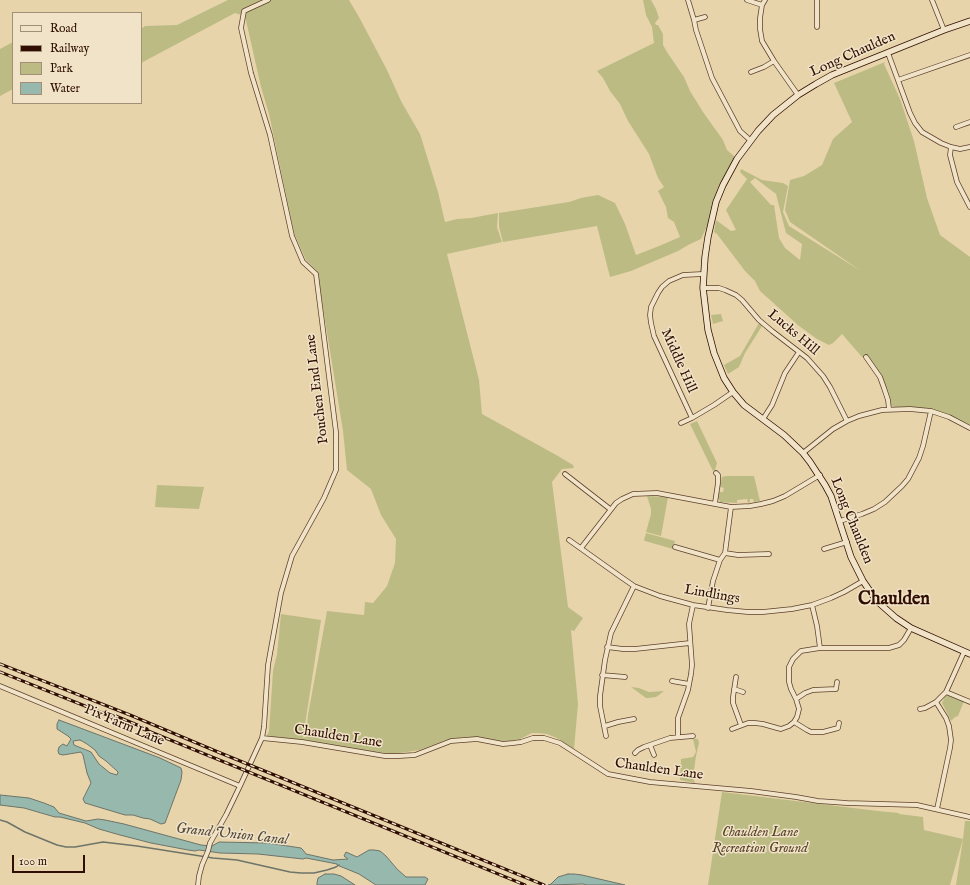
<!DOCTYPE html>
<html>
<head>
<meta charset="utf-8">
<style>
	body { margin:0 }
	#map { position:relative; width:970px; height:885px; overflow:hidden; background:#e8d4ab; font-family:"IM FELL English",serif }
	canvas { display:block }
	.legend { position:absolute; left:12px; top:12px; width:130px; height:92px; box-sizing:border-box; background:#f0e3c8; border:1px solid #a38e78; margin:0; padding:5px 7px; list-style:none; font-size:12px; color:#2f0e01 }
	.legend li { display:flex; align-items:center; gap:8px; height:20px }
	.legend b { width:20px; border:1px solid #a38e78 }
	.scale { position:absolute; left:12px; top:855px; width:73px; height:18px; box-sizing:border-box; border:2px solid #2f0e01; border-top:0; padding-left:5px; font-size:12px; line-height:14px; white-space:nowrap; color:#2f0e01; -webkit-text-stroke:3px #f0e3c8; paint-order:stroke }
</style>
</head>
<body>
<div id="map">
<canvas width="970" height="885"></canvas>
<ul class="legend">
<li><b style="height:5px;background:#f0e3c8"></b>Road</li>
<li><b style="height:5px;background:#2f0e01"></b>Railway</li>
<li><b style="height:11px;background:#bcbb84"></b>Park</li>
<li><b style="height:11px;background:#97b8ad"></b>Water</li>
</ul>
<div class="scale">100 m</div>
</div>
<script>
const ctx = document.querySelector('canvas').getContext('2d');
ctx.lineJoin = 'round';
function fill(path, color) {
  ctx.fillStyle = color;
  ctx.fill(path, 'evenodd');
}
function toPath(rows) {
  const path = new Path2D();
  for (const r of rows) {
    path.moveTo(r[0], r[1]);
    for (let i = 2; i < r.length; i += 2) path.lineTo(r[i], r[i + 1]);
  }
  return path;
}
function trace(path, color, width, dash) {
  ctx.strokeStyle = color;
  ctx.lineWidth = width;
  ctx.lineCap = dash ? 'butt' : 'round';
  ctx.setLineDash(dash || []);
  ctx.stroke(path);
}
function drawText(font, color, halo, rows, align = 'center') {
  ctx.font = font + ' "IM FELL English",serif';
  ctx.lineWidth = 3;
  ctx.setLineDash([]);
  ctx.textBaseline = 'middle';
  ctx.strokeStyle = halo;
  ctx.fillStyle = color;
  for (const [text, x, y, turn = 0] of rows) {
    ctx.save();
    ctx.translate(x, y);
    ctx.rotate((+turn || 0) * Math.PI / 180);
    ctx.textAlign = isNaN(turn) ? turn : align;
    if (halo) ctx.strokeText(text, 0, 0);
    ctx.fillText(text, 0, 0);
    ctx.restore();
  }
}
const green = toPath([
	[228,0,349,0,359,17,387,70,401,101,420,134,438,192,445,222,457,219,471,218,498,213,497,227,502,242,447,254,479,380,482,414,558,456,573,465,574,468,562,469,552,482,568,607,583,618,574,631,571,630,578,704,574,749,557,738,547,734,538,733,532,733,520,739,510,741,496,741,478,737,464,737,446,740,420,750,393,754,332,746,267,736,269,731,273,671,277,654,281,614,321,620,303,738,306,737,308,715,327,611,364,615,365,602,373,603,387,586,395,563,396,539,381,515,371,489,347,470,343,431,317,271,306,260,294,233,269,114,261,87,245,16,235,13,141,63,141,29,145,26,177,25],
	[643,0,651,0,656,9,659,18,655,23,656,25,658,25,663,34,663,45,667,52,684,77,690,91,703,112,723,140,727,150,735,157,728,170,717,193,709,222,701,239,690,244,678,251,631,271,610,277,597,226,503,242,499,227,499,213,569,202,581,198,598,195,615,203,625,224,636,255,659,246,680,237,674,222,668,218,666,207,658,191,664,187,658,178,649,154,628,121,620,104,610,91,603,78,597,71,654,43,652,27,646,15],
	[13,42,13,89,0,96,0,49],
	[885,62,884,64,900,99,914,141,927,198,940,235,970,257,970,425,949,415,928,409,911,407,895,407,892,406,890,404,886,388,877,369,868,357,862,357,842,334,833,343,829,345,817,339,799,326,760,291,755,281,745,271,717,234,714,232,716,220,731,231,736,230,726,210,747,179,740,172,741,169,762,180,783,183,788,186,783,212,789,226,861,271,790,222,785,210,790,180,804,176,822,165,833,139,852,122,834,83],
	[755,178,776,194,786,233,802,244,800,260,785,248,779,238,774,205,771,205,750,182],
	[721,314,723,321,713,324,711,315],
	[759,323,762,326,745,353,739,367,728,374,724,365,740,356],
	[697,421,717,463,715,470,713,471,690,424],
	[726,476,754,476,760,501,754,502,753,499,750,499,750,502,748,503,747,499,737,500,737,503,720,502,718,497,719,492,723,492,724,488,720,487,722,477],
	[157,485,204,487,199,509,155,507],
	[647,496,668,497,661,536,646,532,651,514,651,509],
	[646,533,675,541,673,549,645,541,644,540],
	[631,687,639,688,649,692,664,691,659,695,656,697,648,698,646,698],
	[948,694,964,701,958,716,955,717,951,721,942,703,945,697],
	[693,739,698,739,699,743,696,756,693,778,695,783,680,780,681,759,693,757,696,752],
	[722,792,878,811,899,813,899,814,923,817,924,830,963,839,965,821,970,821,970,885,956,885,963,839,950,885,708,885]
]);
const water = toPath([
	[59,720,160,758,181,768,182,772,181,780,165,823,161,824,150,819,143,818,133,815,125,815,85,803,83,799,91,783,87,773,83,755,81,752,63,755,59,754,58,751,59,747,63,744,67,746,71,739,68,736,57,729,57,724,59,720],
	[80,740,87,744,95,750,99,756,106,761,116,770,118,772,117,775,110,773,99,764,91,752,74,745,73,741,80,740],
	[0,795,29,798,44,803,54,807,59,813,86,821,98,819,105,820,124,824,201,845,212,846,219,842,268,843,301,848,303,850,306,854,333,860,348,859,344,856,346,852,357,857,369,850,374,850,380,851,386,856,397,869,406,877,425,877,428,879,425,885,376,885,359,874,337,865,337,864,306,858,303,859,258,854,220,853,199,850,195,851,188,850,151,843,120,835,99,829,85,823,60,817,55,817,24,808,0,805,0,795],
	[325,874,334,874,341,876,355,885,317,885,317,883,318,878,325,874],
	[568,874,574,874,582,875,625,885,587,885,583,884,548,885,551,884,558,877,568,874]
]);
const stream = toPath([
	[0,820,7,822,25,832,57,845,66,847,75,847,103,842,137,846,213,858,237,860,290,872,301,873,314,873,327,870,336,867,339,865]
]);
const street = toPath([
	[688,0,694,20,696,30,712,78,740,131,750,140],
	[747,0,762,5],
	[765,0,762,5,760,18,760,29,762,41,774,61,798,95],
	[817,0,817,27],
	[932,0,944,30],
	[694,20,705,17],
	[888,53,910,113,915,123,922,132,941,143,951,147,960,149,970,147],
	[751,72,764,67,774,61],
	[898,80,970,55],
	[956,127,970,122],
	[951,147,950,155,957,182,970,207],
	[703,288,719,288,725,290,736,295,742,300,759,320,772,331,807,358,823,376,830,387,847,421],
	[866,357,880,377,884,388,888,400,889,409],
	[692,418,654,336,651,323,650,315,651,307,658,293,662,287,669,281,683,275,703,274],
	[763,419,772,405,785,373,799,352],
	[681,423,692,418,714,405,733,392],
	[803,453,833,429,847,421,859,416,882,410,910,409,931,411,949,417,970,428],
	[565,474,610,509],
	[715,503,718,483,718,475,716,473],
	[840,521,862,514,874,509,885,502,902,486,908,479,919,458,923,446,931,411],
	[569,540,621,577,634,586,660,596,693,605,727,610,748,612,763,612,792,609,812,605,831,598,844,592,863,581],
	[675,547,720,560],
	[581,548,616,503,622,499,633,494,657,493,731,507,750,506,761,504,773,501,785,496,820,475],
	[824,549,847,542],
	[725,553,738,555,769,554],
	[812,605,817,626,820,648],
	[708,608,713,581,720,560,725,553,731,507],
	[607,647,623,649,635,649,690,643],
	[602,675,625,677],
	[736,677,733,697,733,703,741,725],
	[672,681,689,684],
	[0,686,240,786],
	[734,689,743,692],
	[946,692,970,702],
	[796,699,805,693,813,690,836,689,837,682],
	[936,702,946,718,949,726,951,740,950,748,937,809],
	[920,709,925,708,936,702,946,692,964,652],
	[794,722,807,730,811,732,823,732,838,728,839,723],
	[605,726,618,722,634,719],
	[732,729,748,723,755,723,763,724,777,728,781,729,789,726,794,722,797,717,799,709,796,699,791,689,789,682,789,667,793,659,801,651,820,648,889,648,899,645,904,640,911,628],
	[606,736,600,706,600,696,605,660,611,633,634,586],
	[678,736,678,718,688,690,691,674,692,665,689,624,693,605],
	[262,738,302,742,385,756,399,756,415,755,451,741,477,739,503,744,513,743,521,742,533,738,544,738,560,743,608,774,650,782,751,791,796,797,818,801,847,803,917,805,970,817],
	[650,745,654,755],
	[635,753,638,750,644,747,670,738,693,736],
	[198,885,199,876,202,865,208,851,210,843,226,815,240,786,262,738,264,727,268,665,281,593,292,556,324,498,336,470,336,432,316,274,303,262,292,236,270,135,251,73,241,28,244,11,268,0]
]);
const secondary = toPath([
	[970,21,944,30,832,75,816,84,798,95,773,115,758,131,737,159,723,185,716,202,708,237,705,257,703,288,708,330,714,353,724,378,733,392,744,405,784,435,803,453,810,462,825,485,831,496,851,557,863,581,874,597,879,603,896,618,911,628,970,654]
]);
const rail = toPath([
	[0,664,130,715,218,752,544,885],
	[0,672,110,716],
	[106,712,147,729],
	[141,728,525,885]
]);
const streetNames = [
	["Long Chaulden",853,55,-24],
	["Lucks Hill",793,333,40],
	["Middle Hill",678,361,66],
	["Pouchen End Lane",318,389,-97],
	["Long Chaulden",851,521,68],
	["Lindlings",712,595,10],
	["Pix Farm Lane",124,726,23],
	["Chaulden Lane",338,737,9],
	["Chaulden Lane",659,770,8]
];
const parkNames = [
	["Chaulden Lane",760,833],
	["Recreation Ground",760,849]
];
const waterNames = [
	["Grand Union Canal",232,835,6]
];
const districtNames = [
	["Chaulden",894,600]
];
fill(green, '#bcbb84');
fill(water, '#97b8ad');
trace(water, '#6d7468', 1);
trace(stream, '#6d7468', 1.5);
trace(street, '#5d402c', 5.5);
trace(secondary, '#2f0e01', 7);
trace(street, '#f0e3c8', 4);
trace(secondary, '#f0e3c8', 5.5);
trace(rail, '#2f0e01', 3);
trace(rail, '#f0e3c8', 1.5, [4.5]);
drawText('14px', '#2f0e01', '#f0e3c8', streetNames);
drawText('italic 14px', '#594228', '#f0e3c8', parkNames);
drawText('italic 15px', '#534a3d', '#f0e3c8', waterNames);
drawText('bold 18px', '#2f0e01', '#f0e3c8', districtNames);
</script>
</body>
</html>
